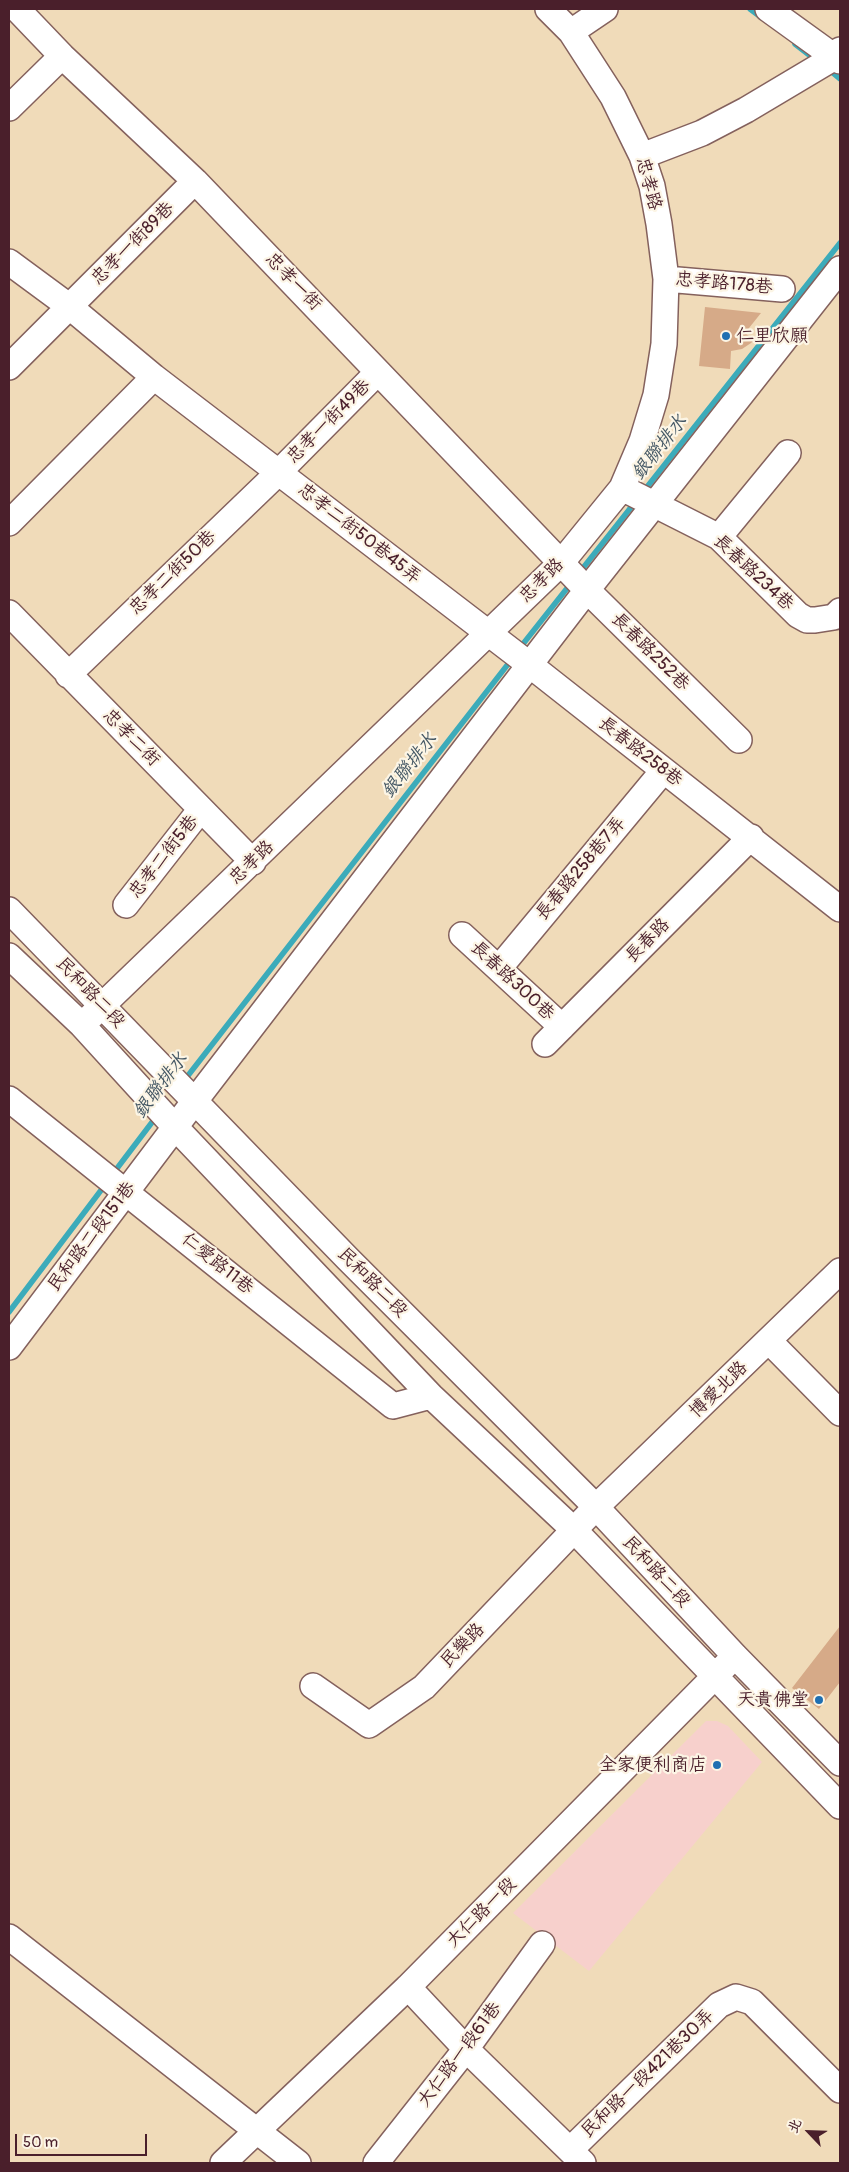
<!DOCTYPE html>
<html>
<head>
<meta charset="utf-8">
<style>
	body { margin:0 }
	#map { position:relative; width:849px; height:2172px; overflow:hidden; background:#f0dbb9; font-family:Pangolin,"LXGW WenKai TC",sans-serif }
	canvas { display:block }
	.frame { position:absolute; inset:0; border:10px solid #4a1f2b; pointer-events:none }
	.north { position:absolute; left:784px; top:2107px; width:50px; height:50px; -webkit-text-stroke:4px #fcf5e5; paint-order:stroke; rotate:294deg; font-size:14px; font-weight:700; line-height:20px; text-align:center; color:#4a1f2b }
	.north::after { content:''; display:block; margin:auto; width:18px; height:22px; background:#4a1f2b; clip-path:polygon(50% 0,100% 100%,50% 72%,0 100%) }
	.scale { position:absolute; left:15px; top:2134px; width:132px; height:22px; box-sizing:border-box; border:2px solid #4a1f2b; border-top:0; padding-left:6px; font-size:15px; line-height:18px; white-space:nowrap; color:#4a1f2b; -webkit-text-stroke:4px #fcf5e5; paint-order:stroke }
</style>
</head>
<body>
<div id="map">
<canvas width="849" height="2172"></canvas>
<div class="frame"></div>
<div class="north">北</div>
<div class="scale">50 m</div>
</div>
<script>
const ctx = document.querySelector('canvas').getContext('2d');
ctx.lineJoin = 'round';
function fill(path, color) {
  ctx.fillStyle = color;
  ctx.fill(path, 'evenodd');
}
function toPath(rows) {
  const path = new Path2D();
  for (const r of rows) {
    path.moveTo(r[0], r[1]);
    for (let i = 2; i < r.length; i += 2) path.lineTo(r[i], r[i + 1]);
  }
  return path;
}
function trace(path, color, width, dash) {
  ctx.strokeStyle = color;
  ctx.lineWidth = width;
  ctx.lineCap = dash ? 'butt' : 'round';
  ctx.setLineDash(dash || []);
  ctx.stroke(path);
}
function drawText(font, color, halo, rows, align = 'center') {
  ctx.font = font + ' Pangolin,"LXGW WenKai TC",sans-serif';
  ctx.lineWidth = 4.5;
  ctx.setLineDash([]);
  ctx.textBaseline = 'middle';
  ctx.strokeStyle = halo;
  ctx.fillStyle = color;
  for (const [text, x, y, turn = 0] of rows) {
    ctx.save();
    ctx.translate(x, y);
    ctx.rotate((+turn || 0) * Math.PI / 180);
    ctx.textAlign = isNaN(turn) ? turn : align;
    if (halo) ctx.strokeText(text, 0, 0);
    ctx.fillText(text, 0, 0);
    ctx.restore();
  }
}
const built = toPath([
	[706,1721,717,1721,728,1726,762,1762,589,1971,513,1913]
]);
const stream = toPath([
	[750,9,762,18],
	[795,44,817,61],
	[827,68,840,79],
	[643,492,840,243],
	[579,573,636,501],
	[519,649,572,582],
	[183,1082,512,659],
	[112,1175,156,1117],
	[9,1312,105,1185]
]);
const building = toPath([
	[705,307,761,313,745,333,754,340,751,343,742,349,731,351,730,369,699,366],
	[840,1626,840,1682,819,1709,792,1688]
]);
const minor = toPath([
	[17,9,62,56,195,181,587,590,739,740],
	[768,9,840,61],
	[571,32,605,9],
	[9,108,62,56],
	[642,156,702,133,746,110,835,57,840,50],
	[9,262,70,307,154,377,530,665,840,909],
	[666,279,782,289],
	[9,367,195,181],
	[622,488,719,537,798,615,807,620,815,620,834,617,840,611],
	[9,523,154,377],
	[719,537,788,453],
	[9,613,253,862],
	[68,675,279,472,378,372],
	[126,905,201,809],
	[9,910,348,1259,596,1507,735,1656,840,1763],
	[462,935,562,1027],
	[9,956,82,1025,176,1128,431,1396,575,1531,840,1806],
	[500,967,663,771],
	[82,1025,561,563,622,488,642,441,656,395,664,344,666,279,659,224,652,186,642,156,613,97,571,32,548,9],
	[545,1044,751,837],
	[9,1099,393,1406,431,1396],
	[770,1342,840,1413],
	[9,1347,194,1102,587,590,840,269],
	[313,1686,369,1725,424,1687,596,1507,840,1271],
	[9,1937,298,2163],
	[408,1987,466,2049,583,2163],
	[570,2150,719,2005,736,1997,752,2002,840,2090],
	[223,2163,408,1987,726,1665],
	[376,2163,466,2049,542,1944]
]);
const markers = [
	[726,336,5,"#1f6fb2"],
	[819,1700,5,"#1f6fb2"],
	[717,1765,5,"#1f6fb2"]
];
const streetNames = [
	["忠孝路",648,184,75],
	["忠孝一街89巷",133,244,-45],
	["忠孝一街",293,282,46],
	["忠孝路178巷",724,284,5],
	["忠孝一街49巷",329,422,-45],
	["忠孝二街50巷45弄",359,534,38],
	["忠孝二街50巷",173,573,-44],
	["長春路234巷",753,573,43],
	["忠孝路",542,581,-45],
	["長春路252巷",650,652,45],
	["忠孝二街",131,738,45],
	["長春路258巷",640,752,38],
	["忠孝二街5巷",164,857,-52],
	["忠孝路",252,863,-44],
	["長春路258巷7弄",581,869,-50],
	["長春路",648,941,-45],
	["長春路300巷",512,981,43],
	["民和路二段",90,993,46],
	["民和路二段151巷",92,1237,-53],
	["仁愛路11巷",217,1264,39],
	["民和路二段",372,1283,45],
	["博愛北路",719,1390,-44],
	["民和路二段",656,1572,47],
	["民樂路",463,1646,-46],
	["大仁路一段",482,1913,-45],
	["大仁路一段61巷",460,2055,-53],
	["民和路一段421巷30弄",648,2074,-44]
];
const poiNames = [
	["仁里欣願",736,336,"left"],
	["天貴佛堂",809,1700],
	["全家便利商店",707,1765]
];
const waterNames = [
	["銀聯排水",660,448,-52],
	["銀聯排水",410,766,-52],
	["銀聯排水",161,1086,-53]
];
fill(built, '#f7d0cc');
trace(stream, '#3cabba', 5.5);
fill(building, '#d6aa88');
trace(minor, '#84615d', 28);
trace(minor, '#fff', 25);
for (const [x, y, r, color] of markers) {
  const dot = new Path2D();
  dot.arc(x, y, r, 0, 2 * Math.PI);
  ctx.fillStyle = color;
  ctx.fill(dot);
  trace(dot, '#fcf5e5', 2);
}
drawText('18px', '#4a1f2b', '#fcf5e5', streetNames);
drawText('18px', '#4a1f2b', '#fcf5e5', poiNames, 'right');
drawText('italic 19px', '#445764', '#fcf5e5', waterNames);
</script>
</body>
</html>
